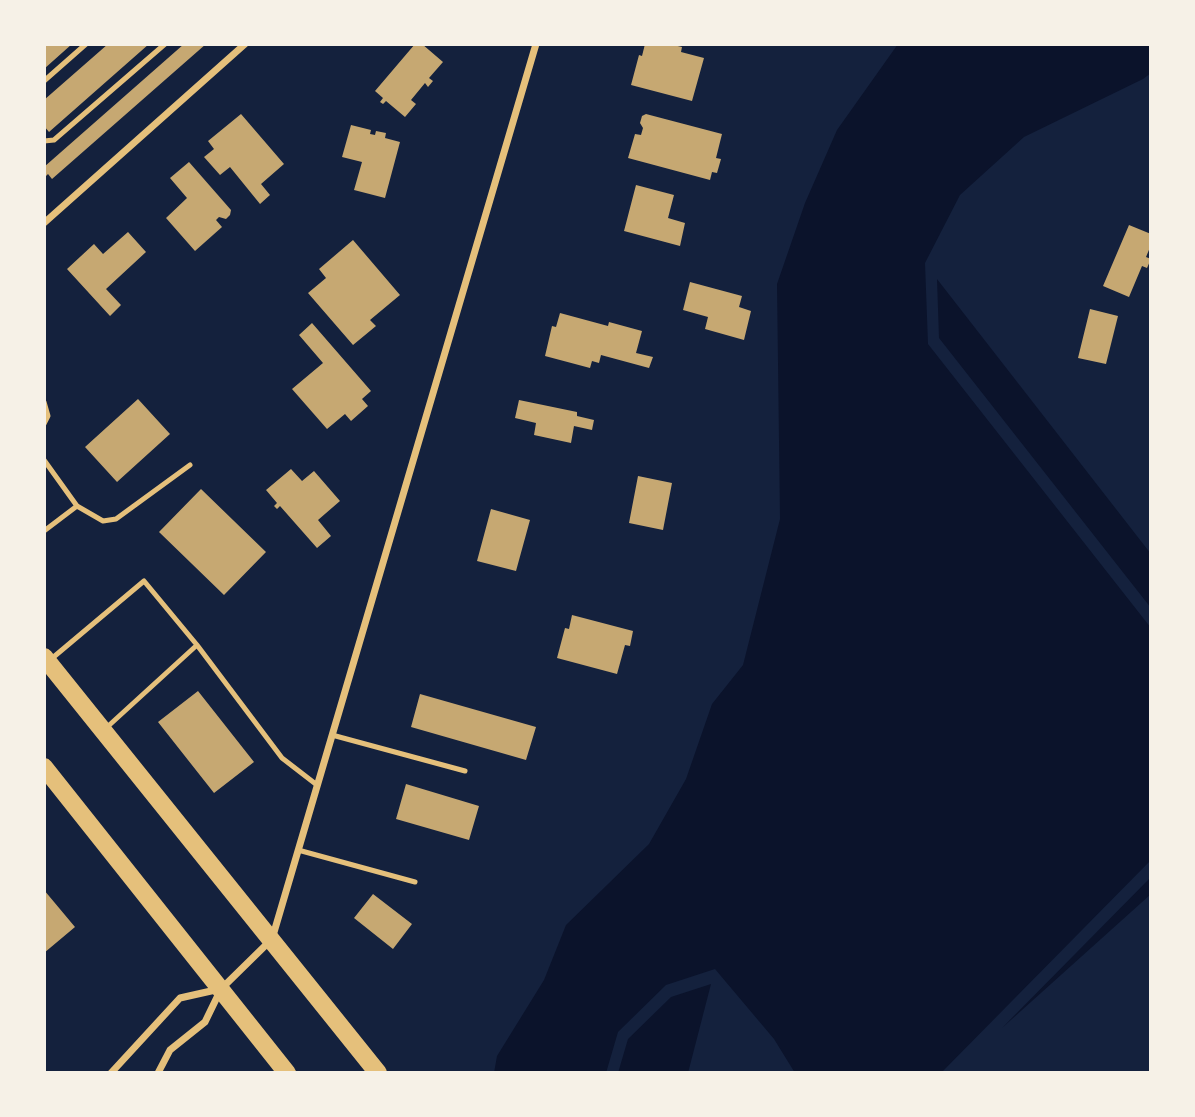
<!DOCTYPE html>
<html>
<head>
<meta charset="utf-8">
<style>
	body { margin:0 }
	#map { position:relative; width:1195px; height:1117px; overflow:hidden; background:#14213d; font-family:"Noto Sans",sans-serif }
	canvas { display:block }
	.frame { position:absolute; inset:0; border:46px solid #f6f1e7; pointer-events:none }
</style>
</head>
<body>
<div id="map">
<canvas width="1195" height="1117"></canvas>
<div class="frame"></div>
</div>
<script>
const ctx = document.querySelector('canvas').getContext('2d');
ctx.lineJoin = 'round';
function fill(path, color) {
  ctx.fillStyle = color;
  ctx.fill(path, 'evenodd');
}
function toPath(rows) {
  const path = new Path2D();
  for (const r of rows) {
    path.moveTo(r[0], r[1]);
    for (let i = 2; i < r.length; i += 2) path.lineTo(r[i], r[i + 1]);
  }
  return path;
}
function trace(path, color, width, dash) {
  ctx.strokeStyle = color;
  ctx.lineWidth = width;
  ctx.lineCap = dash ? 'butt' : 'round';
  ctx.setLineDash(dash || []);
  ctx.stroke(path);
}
const water = toPath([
	[898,44,1151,44,1151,73,1143,79,1024,137,960,195,925,263,928,344,1151,628,1151,860,941,1073,795,1073,774,1039,715,969,666,985,618,1032,606,1073,494,1073,497,1056,544,980,566,925,649,844,686,779,712,704,743,665,780,519,777,284,805,203,837,130],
	[937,279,1151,554,1151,608,939,338],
	[1151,877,1151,894,1002,1028],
	[711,984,688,1073,618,1073,628,1039,671,997]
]);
const building = toPath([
	[44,44,72,44,44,69],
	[108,44,149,44,49,132,44,126,44,100],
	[184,44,206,44,52,179,48,174,44,178,44,167],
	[415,44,422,44,443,62,429,78,433,81,428,87,425,83,411,100,416,104,405,117,386,101,383,104,380,102,383,98,375,91],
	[645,44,669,44,682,47,681,52,704,58,692,101,631,85,639,55,642,56],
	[241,114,284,164,261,184,270,195,260,204,230,167,220,175,204,157,214,149,208,141],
	[646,114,722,134,716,158,721,159,717,173,712,172,710,180,628,158,635,134,641,135,643,128,640,123,642,116],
	[351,125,371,130,370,134,375,135,376,131,386,133,385,138,400,142,385,198,354,190,362,162,342,157],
	[189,162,231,210,230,215,226,219,219,217,216,220,222,227,195,251,166,218,187,198,170,178],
	[636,185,674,195,668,218,685,223,680,246,624,231],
	[1129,225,1151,234,1151,245,1146,257,1151,259,1147,268,1142,266,1129,297,1103,286],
	[128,232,146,252,106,289,121,305,110,316,67,269,94,244,103,254],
	[353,240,400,295,370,320,376,326,353,345,308,293,326,278,319,269],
	[690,282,742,296,739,307,751,311,744,340,705,329,708,317,683,310],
	[1090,309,1118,316,1106,364,1078,358],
	[560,313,608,326,609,322,642,331,636,353,653,357,649,368,601,355,599,363,592,361,590,368,545,356,552,326,556,327],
	[312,323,371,391,362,399,368,406,351,421,345,414,327,429,292,389,323,363,299,335],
	[138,399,170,434,117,482,85,447],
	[519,400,577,412,577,416,594,420,592,430,574,426,571,443,534,435,536,423,515,418],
	[291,469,302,481,314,471,340,501,318,520,331,536,317,548,280,506,277,509,274,506,277,503,266,490],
	[638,476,672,483,663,530,629,523],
	[201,489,266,552,224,595,159,532],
	[491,509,530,520,516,571,477,561],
	[572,615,633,631,630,646,625,645,617,674,557,658,565,628,569,629],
	[198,691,254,762,214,793,158,722],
	[420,694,536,727,526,760,411,727],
	[406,784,479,806,469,840,396,819],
	[44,890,75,927,44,953],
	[373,894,412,924,393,949,354,918]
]);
const service = toPath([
	[44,81,86,44],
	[44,141,54,140,165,44],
	[44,402,48,416,44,424],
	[44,460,77,506,44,531],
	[77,506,103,521,116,519,190,465],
	[197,645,282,758,317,785],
	[50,660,144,581,197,645,105,729],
	[332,735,465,771],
	[298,850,415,882]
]);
const minor = toPath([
	[44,223,245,44],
	[111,1073,180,998,220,989],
	[158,1073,170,1050,205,1022,221,989,272,939,536,44]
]);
const primary = toPath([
	[44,657,378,1073],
	[44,767,287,1073]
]);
fill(water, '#0b132b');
fill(building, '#c6a872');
trace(service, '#e5c07b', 5);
trace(minor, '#e5c07b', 7);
trace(primary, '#e5c07b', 18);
</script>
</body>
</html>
